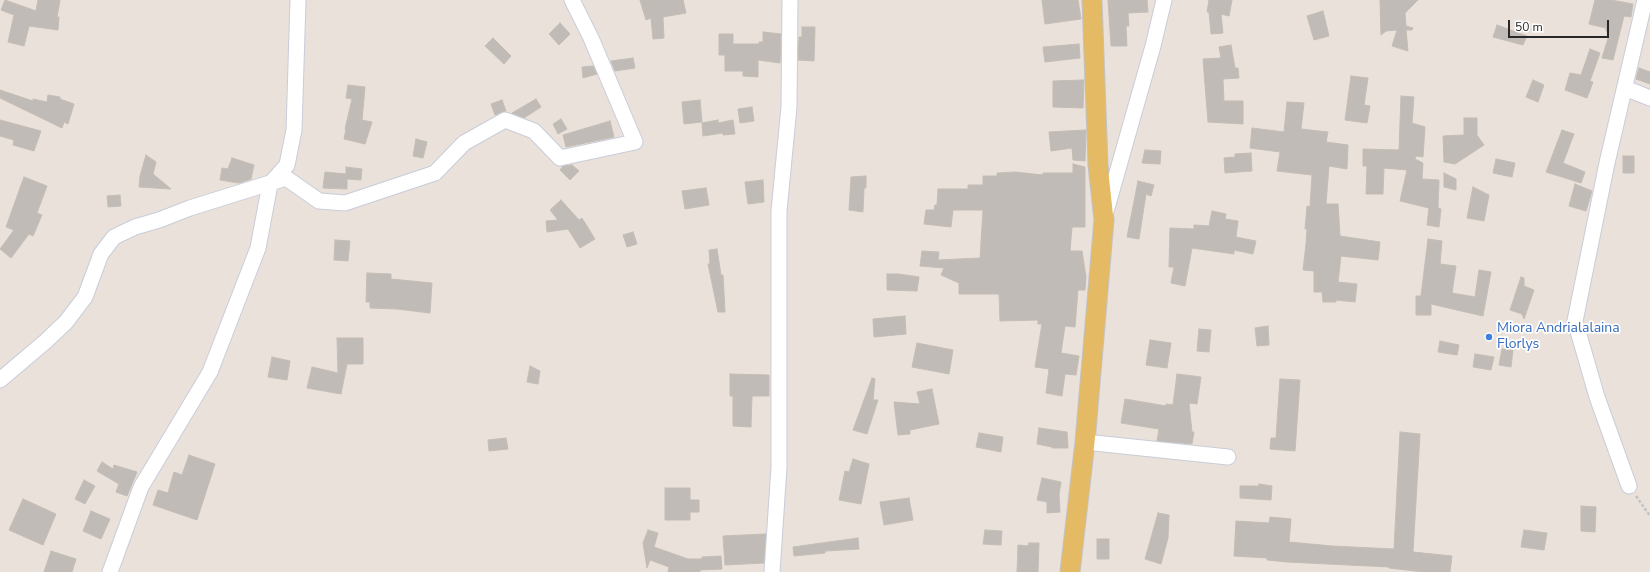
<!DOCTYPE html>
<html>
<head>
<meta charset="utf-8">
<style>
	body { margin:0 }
	#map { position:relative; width:1650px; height:572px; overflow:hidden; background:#e9e1da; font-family:"Nunito Sans",sans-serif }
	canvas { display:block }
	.scale { position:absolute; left:1508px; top:20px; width:101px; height:18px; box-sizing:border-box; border:2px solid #282828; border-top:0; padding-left:5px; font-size:12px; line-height:14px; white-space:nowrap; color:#282828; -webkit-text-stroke:3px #fff; paint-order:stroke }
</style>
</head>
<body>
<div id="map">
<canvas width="1650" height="572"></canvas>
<div class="scale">50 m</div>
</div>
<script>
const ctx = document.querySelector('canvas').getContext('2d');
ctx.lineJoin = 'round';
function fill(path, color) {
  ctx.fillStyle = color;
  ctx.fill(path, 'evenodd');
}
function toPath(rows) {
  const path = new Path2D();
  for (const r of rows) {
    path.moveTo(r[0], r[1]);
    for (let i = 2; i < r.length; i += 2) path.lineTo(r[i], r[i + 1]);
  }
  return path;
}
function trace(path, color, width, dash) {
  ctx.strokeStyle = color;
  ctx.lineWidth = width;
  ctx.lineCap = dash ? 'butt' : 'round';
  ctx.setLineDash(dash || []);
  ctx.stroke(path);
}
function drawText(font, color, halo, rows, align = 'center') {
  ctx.font = font + ' "Nunito Sans",sans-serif';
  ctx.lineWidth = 3.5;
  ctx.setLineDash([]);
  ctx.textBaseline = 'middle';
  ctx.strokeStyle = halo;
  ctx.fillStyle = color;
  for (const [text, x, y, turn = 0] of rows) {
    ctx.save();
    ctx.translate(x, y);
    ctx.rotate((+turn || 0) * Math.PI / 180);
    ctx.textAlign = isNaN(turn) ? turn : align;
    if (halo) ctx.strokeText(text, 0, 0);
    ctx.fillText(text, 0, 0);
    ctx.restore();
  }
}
const building = toPath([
	[5,0,36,11,38,0,60,0,57,17,59,17,58,30,29,26,24,46,8,42,14,15,1,10,5,0],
	[640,0,683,0,686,13,663,17,664,38,653,39,651,18,646,20,640,0],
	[1042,0,1078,0,1081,19,1045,24,1042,0],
	[1108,0,1147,0,1148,12,1128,13,1129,26,1126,26,1127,46,1111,46,1108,0],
	[1209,0,1232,0,1229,16,1221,14,1223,33,1211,34,1209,12,1207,12,1209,0],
	[1380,0,1418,0,1405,13,1406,26,1413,28,1412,30,1406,30,1408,51,1392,46,1397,30,1386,31,1381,35,1380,0],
	[1595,0,1611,0,1633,4,1631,17,1624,16,1613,60,1602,58,1610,32,1606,31,1606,28,1589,24,1595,0],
	[1323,11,1329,36,1314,40,1307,16,1323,11],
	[560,23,570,34,559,45,549,34,560,23],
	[1497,25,1527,36,1523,45,1493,37,1497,25],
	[802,27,815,27,814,61,798,60,799,37,802,37,802,27],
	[763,32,781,34,780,63,758,60,758,77,743,76,743,71,725,71,725,55,719,55,719,34,733,34,733,44,759,44,759,42,763,42,763,32],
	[493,38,511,56,504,64,485,46,493,38],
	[1079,44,1080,58,1045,62,1043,47,1079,44],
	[1231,45,1235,68,1238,68,1239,78,1223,79,1224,101,1243,101,1243,124,1208,122,1203,59,1221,58,1219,47,1231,45],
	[1590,49,1600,53,1590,81,1593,82,1587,98,1565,90,1570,73,1581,75,1590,49],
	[633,58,635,68,615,71,611,61,633,58],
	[593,66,597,74,583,78,582,67,593,66],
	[1639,68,1650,72,1650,84,1636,79,1639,68],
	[1351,76,1368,78,1364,105,1370,106,1367,123,1345,120,1351,76],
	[1084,80,1083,108,1053,107,1053,81,1084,80],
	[1533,80,1544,85,1538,102,1526,97,1533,80],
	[348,85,365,87,362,120,372,122,365,144,344,139,346,129,345,129,352,99,346,98,348,85],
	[0,90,33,101,33,99,47,102,48,95,60,97,60,99,74,104,68,124,64,122,62,128,0,98,0,90],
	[1401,96,1414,97,1412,123,1425,127,1423,157,1416,156,1415,159,1423,163,1422,179,1439,180,1438,208,1441,209,1439,227,1427,225,1429,208,1400,201,1407,170,1384,168,1383,194,1366,194,1367,166,1363,166,1363,149,1399,150,1401,96],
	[536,99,541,107,524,118,512,113,536,99],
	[502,100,506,111,495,115,491,104,502,100],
	[700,100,702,122,684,124,682,102,700,100],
	[1287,102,1304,103,1301,129,1328,132,1326,142,1348,145,1347,169,1329,166,1326,204,1338,204,1340,236,1380,242,1378,260,1341,256,1338,282,1357,284,1355,302,1336,300,1336,302,1323,302,1322,292,1314,292,1314,271,1303,270,1306,244,1307,229,1305,229,1307,206,1310,207,1312,175,1277,171,1280,152,1250,148,1252,128,1284,132,1287,102],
	[752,107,754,121,740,123,738,109,752,107],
	[1464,118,1477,118,1477,135,1484,145,1455,164,1444,162,1443,136,1464,135,1464,118],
	[561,119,567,129,558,134,553,124,561,119],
	[0,120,41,131,34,151,13,145,14,140,0,136,0,120],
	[718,120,718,123,733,120,735,134,723,135,723,133,703,136,702,123,718,120],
	[610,121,614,137,566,147,563,135,610,121],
	[1086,130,1085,161,1073,160,1072,148,1051,151,1049,132,1086,130],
	[1562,130,1574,134,1563,163,1585,172,1581,183,1546,172,1562,130],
	[416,139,427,142,423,158,413,156,416,139],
	[1145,150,1161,151,1160,164,1142,163,1145,150],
	[1251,153,1252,171,1225,173,1224,158,1235,157,1235,154,1251,153],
	[146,155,156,162,153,174,171,189,139,187,140,176,146,155],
	[1623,156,1634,156,1634,173,1623,173,1623,156],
	[232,158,254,165,251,179,239,183,220,180,222,168,228,169,232,158],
	[1496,159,1515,163,1512,177,1493,173,1496,159],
	[1073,164,1085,167,1085,227,1072,227,1070,251,1082,251,1086,277,1085,290,1078,290,1075,327,1065,326,1061,353,1079,356,1076,375,1065,374,1062,396,1046,393,1049,369,1035,367,1042,324,1038,324,1038,320,1000,321,999,294,959,294,959,283,941,275,944,268,920,266,922,251,939,252,938,260,980,258,983,210,953,210,951,227,924,224,926,210,934,210,935,205,937,205,938,189,968,189,968,185,983,185,983,176,997,176,997,173,1015,172,1043,175,1043,173,1073,173,1073,164],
	[572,165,579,171,570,180,560,170,563,166,572,165],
	[346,167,362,169,361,180,347,179,347,189,323,188,325,172,346,174,346,167],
	[1444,173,1456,179,1456,190,1444,187,1444,173],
	[866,176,866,188,864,188,863,212,849,210,851,177,866,176],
	[24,177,47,186,37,213,42,215,33,236,29,234,11,258,0,249,14,230,6,227,24,177],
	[763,180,764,202,748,204,745,182,763,180],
	[1138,181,1154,185,1151,196,1146,194,1139,239,1127,237,1138,181],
	[1575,184,1592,191,1586,211,1569,206,1575,184],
	[1473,187,1489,195,1484,221,1467,218,1473,187],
	[706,188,709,205,685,209,682,191,706,188],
	[120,195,121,206,108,207,107,196,120,195],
	[561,200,579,220,582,218,595,239,580,248,568,229,547,232,546,221,558,220,550,210,561,200],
	[1212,211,1226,214,1225,219,1238,221,1236,237,1256,241,1253,254,1234,250,1234,254,1192,248,1185,286,1171,283,1174,267,1169,267,1170,228,1194,229,1194,225,1209,226,1212,211],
	[633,232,637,244,627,247,623,235,633,232],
	[1428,239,1442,241,1440,264,1456,266,1452,293,1475,297,1479,270,1491,272,1483,316,1431,304,1431,315,1416,315,1416,296,1421,296,1428,239],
	[335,240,350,241,348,261,334,260,335,240],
	[717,249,721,275,723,275,725,312,718,312,708,264,710,264,709,250,717,249],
	[367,273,391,274,391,279,432,283,430,313,397,309,370,308,370,302,366,302,367,273],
	[887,274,899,274,919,277,917,291,887,290,887,274],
	[1521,277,1524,278,1524,286,1534,290,1524,319,1522,314,1510,310,1521,277],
	[905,316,906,334,874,337,873,319,905,316],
	[1268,326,1269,345,1257,346,1255,328,1268,326],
	[1199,329,1211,330,1209,352,1197,351,1199,329],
	[337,338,363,338,363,364,347,364,341,394,307,388,312,367,338,373,337,338],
	[1150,340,1171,343,1167,368,1146,365,1150,340],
	[1440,341,1459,345,1457,355,1438,352,1440,341],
	[917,343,953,350,949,374,912,367,917,343],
	[1502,349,1513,350,1511,367,1499,365,1502,349],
	[1475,354,1494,357,1491,370,1473,367,1475,354],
	[272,357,290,361,287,380,268,377,272,357],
	[530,366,540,371,538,384,527,382,530,366],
	[730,374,769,375,769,396,752,396,751,427,733,426,733,396,730,396,730,374],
	[1177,374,1201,377,1197,404,1189,403,1192,432,1194,432,1192,444,1157,441,1159,429,1121,423,1125,399,1166,406,1166,404,1173,405,1177,374],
	[872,378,875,379,873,400,878,400,867,434,853,430,872,378],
	[1280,379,1300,380,1295,451,1270,449,1271,438,1276,438,1280,379],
	[932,389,939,424,910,430,910,434,898,435,894,402,920,404,917,392,932,389],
	[1039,428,1067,432,1068,448,1052,448,1052,447,1037,444,1039,428],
	[1400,432,1420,434,1413,552,1452,556,1450,572,1424,572,1389,568,1389,567,1287,562,1267,560,1267,558,1234,556,1236,521,1269,523,1270,517,1291,519,1289,542,1332,546,1394,549,1400,432],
	[979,433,1003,437,1001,452,976,447,979,433],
	[506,438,508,449,489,451,488,440,506,438],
	[189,455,215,464,197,520,153,505,158,490,168,493,174,472,182,475,189,455],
	[853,459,869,464,861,504,839,500,845,471,849,472,853,459],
	[102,462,113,469,114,465,137,472,127,496,116,492,119,484,97,471,102,462],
	[1042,478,1061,482,1059,494,1060,512,1047,513,1047,502,1037,500,1042,478],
	[84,480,95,486,85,504,75,499,84,480],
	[1259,484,1272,486,1271,500,1240,498,1240,486,1259,486,1259,484],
	[665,488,690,488,690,500,699,500,699,512,690,512,690,520,665,520,665,488],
	[909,498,913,520,884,525,880,502,909,498],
	[23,499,56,514,43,545,9,530,23,499],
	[1581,506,1596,507,1595,532,1581,531,1581,506],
	[91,511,110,519,101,539,83,531,91,511],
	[1158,513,1169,515,1168,538,1161,564,1145,559,1158,513],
	[648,530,658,533,654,547,688,559,702,559,702,557,721,556,722,569,700,570,700,572,668,572,669,567,650,560,647,568,643,543,648,530],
	[985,530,1002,531,1001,545,983,544,985,530],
	[1524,530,1547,533,1544,550,1521,547,1524,530],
	[766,534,764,563,725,565,723,536,766,534],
	[858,538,859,549,825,551,825,553,794,556,793,547,858,538],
	[1097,539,1109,539,1109,559,1097,559,1097,539],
	[1029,543,1039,543,1038,572,1017,572,1018,545,1028,546,1029,543],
	[51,551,76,559,72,572,44,572,51,551]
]);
const path = toPath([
	[1636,496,1650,516]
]);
const minor = toPath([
	[1625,88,1650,98],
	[1105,215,1153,46,1164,0],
	[0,380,46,341,66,322,85,297,101,254,114,237,135,227,159,220,190,208,286,178,319,201,345,203,435,173,464,143,505,120,534,131,560,158,635,142,591,38,572,0],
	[1085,442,1228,457],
	[1629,486,1597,397,1575,321,1607,163,1645,0],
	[110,572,141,487,210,372,258,248,270,184,287,165,294,130,298,0],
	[772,572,779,467,779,211,789,107,790,0]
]);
const major = toPath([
	[1070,572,1085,442,1104,220,1098,165,1092,0]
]);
const markers = [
	[1489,337,4,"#3f7fe0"]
];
const shopNames = [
	["Miora Andrialalaina",1497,329],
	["Florlys",1497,345]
];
fill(building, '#c1bbb7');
trace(building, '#c4bdb4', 1);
trace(minor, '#c9cdd9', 17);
trace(major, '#c3c3c3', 21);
trace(path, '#c3c3c3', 2.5, [3, 2]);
trace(minor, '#fff', 15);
trace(major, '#e4ba64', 19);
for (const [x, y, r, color] of markers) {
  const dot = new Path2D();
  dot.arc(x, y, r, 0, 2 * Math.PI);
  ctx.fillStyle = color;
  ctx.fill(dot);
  trace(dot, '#fff', 1.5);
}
drawText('14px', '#366cbe', '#fff', shopNames, 'left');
</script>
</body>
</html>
